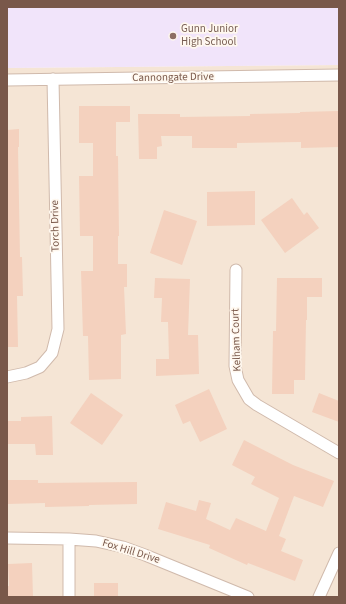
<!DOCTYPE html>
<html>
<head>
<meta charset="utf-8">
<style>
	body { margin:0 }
	#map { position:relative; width:346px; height:604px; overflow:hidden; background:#fdf4e7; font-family:"Source Sans 3",sans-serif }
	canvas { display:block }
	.frame { position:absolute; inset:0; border:8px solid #79584a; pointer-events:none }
</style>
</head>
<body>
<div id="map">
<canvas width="346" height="604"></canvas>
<div class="frame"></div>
</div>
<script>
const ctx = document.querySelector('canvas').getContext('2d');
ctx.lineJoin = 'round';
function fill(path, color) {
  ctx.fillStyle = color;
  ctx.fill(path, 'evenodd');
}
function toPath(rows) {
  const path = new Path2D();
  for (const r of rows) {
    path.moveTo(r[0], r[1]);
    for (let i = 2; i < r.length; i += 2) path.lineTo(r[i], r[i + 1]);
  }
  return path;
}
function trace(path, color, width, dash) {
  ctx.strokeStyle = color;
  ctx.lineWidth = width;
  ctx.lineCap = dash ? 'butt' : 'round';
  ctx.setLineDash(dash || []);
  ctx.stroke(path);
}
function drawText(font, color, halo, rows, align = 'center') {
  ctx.font = font + ' "Source Sans 3",sans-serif';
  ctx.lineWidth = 3.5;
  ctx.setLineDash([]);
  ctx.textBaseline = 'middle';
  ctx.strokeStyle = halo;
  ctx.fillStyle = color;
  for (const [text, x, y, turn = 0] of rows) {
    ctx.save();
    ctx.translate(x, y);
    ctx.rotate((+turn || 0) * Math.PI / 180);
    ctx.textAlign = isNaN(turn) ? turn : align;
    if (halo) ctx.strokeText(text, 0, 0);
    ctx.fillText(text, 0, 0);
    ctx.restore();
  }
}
const residential = toPath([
	[339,65,339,597,7,597,7,68]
]);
const education = toPath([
	[7,7,339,7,339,65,7,68]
]);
const building = toPath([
	[79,106,130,106,130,122,116,122,116,156,118,156,119,236,118,236,118,264,127,264,127,287,124,287,126,334,121,335,121,379,89,380,88,336,83,336,81,271,93,271,93,236,80,236,79,176,93,176,93,143,79,143],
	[338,111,339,147,301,148,301,142,237,143,237,148,192,148,192,136,161,136,162,146,157,147,157,159,139,159,138,114,180,114,180,117,250,116,250,114,300,113,300,112],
	[19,129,19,147,18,147,20,257,22,257,23,296,7,296,7,130],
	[255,191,255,225,207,226,207,192],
	[292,198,304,215,307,212,319,228,285,253,261,220],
	[164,210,197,221,182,265,150,253],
	[155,278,190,279,188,335,198,335,199,374,156,376,156,359,169,359,168,322,161,322,162,298,154,298],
	[277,278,322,278,322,297,307,297,307,320,306,320,305,380,294,380,294,394,272,394,273,331,276,331],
	[7,296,17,296,18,347,7,347],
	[209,389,227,429,200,442,190,421,183,424,175,405],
	[91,393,123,415,102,445,70,423],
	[319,393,339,401,339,422,312,412],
	[52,416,53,455,36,455,35,444,7,444,7,421,21,421,21,417],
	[244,440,293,465,334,481,323,507,294,496,279,536,286,539,281,551,303,560,295,581,248,563,247,565,209,548,210,545,158,529,166,502,196,511,199,500,211,503,206,519,230,530,236,518,266,531,279,498,251,484,255,477,232,465],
	[7,480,38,480,38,483,137,482,137,504,89,505,89,506,45,507,45,503,7,504],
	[32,563,33,597,7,597,7,586,9,586,8,564],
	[94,583,118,583,118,597,94,597]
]);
const minor = toPath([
	[7,80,339,75],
	[236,270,235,366,238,380,249,399,257,405,339,453],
	[7,377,26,373,40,367,52,353,58,329,53,79],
	[7,538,69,539,96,541,123,547,145,555,248,597],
	[69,539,69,597],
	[319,597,339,553]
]);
const markers = [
	[173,36,4,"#8d6e63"]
];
const educationNames = [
	["Gunn Junior",181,30],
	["High School",181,43]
];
const streetNames = [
	["Cannongate Drive",173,78,-1],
	["Torch Drive",56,226,-91],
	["Kelham Court",237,340,-92],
	["Fox Hill Drive",131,552,17]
];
fill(residential, '#f5e5d5');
fill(education, '#f1e4fa');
fill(building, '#f4d1be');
trace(minor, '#d0baac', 13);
trace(minor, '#fff', 11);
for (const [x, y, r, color] of markers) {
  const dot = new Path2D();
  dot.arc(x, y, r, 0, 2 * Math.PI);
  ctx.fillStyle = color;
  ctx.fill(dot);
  trace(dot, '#fff8ef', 1.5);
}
drawText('11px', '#785e54', '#fff8ef', educationNames, 'left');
drawText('11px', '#79584a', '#fff8ef', streetNames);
</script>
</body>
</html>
